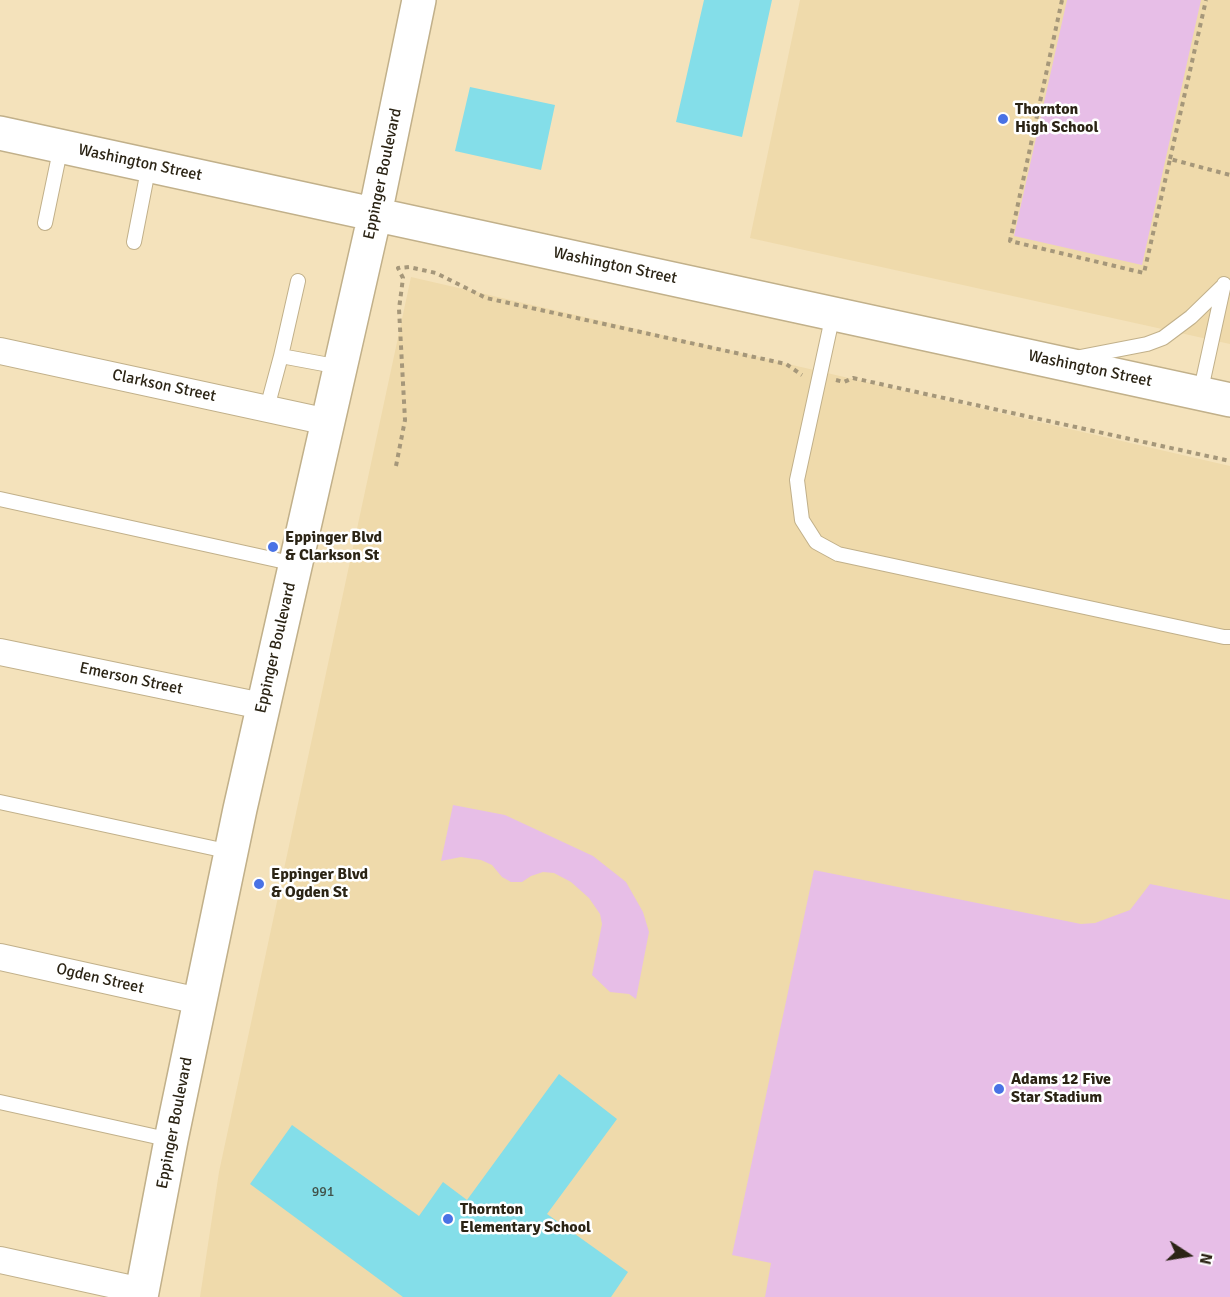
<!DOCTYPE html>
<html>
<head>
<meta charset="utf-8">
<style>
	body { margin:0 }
	#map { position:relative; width:1230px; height:1297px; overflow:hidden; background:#f4e2bb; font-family:Signika,sans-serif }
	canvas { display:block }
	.north { position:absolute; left:1158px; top:1225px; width:60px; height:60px; -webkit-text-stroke:4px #fff; paint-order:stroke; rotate:102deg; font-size:16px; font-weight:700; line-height:24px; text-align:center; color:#2b2415 }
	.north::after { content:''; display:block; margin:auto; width:21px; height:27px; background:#2b2415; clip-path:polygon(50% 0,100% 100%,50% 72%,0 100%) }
</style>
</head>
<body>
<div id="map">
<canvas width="1230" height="1297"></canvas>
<div class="north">N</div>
</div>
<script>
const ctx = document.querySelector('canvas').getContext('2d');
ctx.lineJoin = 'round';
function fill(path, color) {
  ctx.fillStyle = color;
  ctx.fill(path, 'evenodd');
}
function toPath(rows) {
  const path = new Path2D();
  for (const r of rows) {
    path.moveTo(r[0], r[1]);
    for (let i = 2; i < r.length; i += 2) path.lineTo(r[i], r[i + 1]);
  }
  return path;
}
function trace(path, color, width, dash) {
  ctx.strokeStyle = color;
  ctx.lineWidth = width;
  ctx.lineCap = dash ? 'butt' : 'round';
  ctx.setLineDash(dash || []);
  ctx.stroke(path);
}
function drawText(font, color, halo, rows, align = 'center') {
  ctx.font = font + ' Signika,sans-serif';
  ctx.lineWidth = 5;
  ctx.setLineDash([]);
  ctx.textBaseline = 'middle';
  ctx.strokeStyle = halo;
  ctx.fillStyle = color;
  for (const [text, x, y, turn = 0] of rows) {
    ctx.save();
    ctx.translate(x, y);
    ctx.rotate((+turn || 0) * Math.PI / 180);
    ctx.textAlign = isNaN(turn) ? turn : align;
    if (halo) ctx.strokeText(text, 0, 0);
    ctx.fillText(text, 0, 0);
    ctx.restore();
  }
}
const built = toPath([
	[800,0,1230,0,1230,344,750,238],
	[411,277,1230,466,1230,1297,200,1297,219,1172]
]);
const green = toPath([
	[1067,0,1201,0,1142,265,1014,236],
	[453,805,505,815,593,856,626,882,643,912,649,932,636,999,629,994,610,992,592,975,602,924,600,914,589,898,571,882,554,873,543,872,531,876,522,882,511,882,502,877,492,865,481,860,461,857,441,861],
	[814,870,1081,924,1095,923,1130,910,1150,884,1230,900,1230,1297,765,1297,771,1263,732,1255]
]);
const building = toPath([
	[704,0,772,0,742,137,676,122],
	[470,87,555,105,541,170,455,151],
	[559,1074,617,1119,547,1214,628,1272,611,1297,403,1297,250,1184,292,1125,419,1216,443,1182,467,1200]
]);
const path = toPath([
	[1062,0,1010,241,1144,273,1170,159,1230,175],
	[1170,159,1206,0],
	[836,380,844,382,853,378,1230,461],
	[396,466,405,420,399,309,403,278,398,268,409,267,436,273,486,298,786,364,802,375]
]);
const lane = toPath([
	[45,223,61,146],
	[134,242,149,165],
	[298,281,281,356,340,367],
	[833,314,797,480,802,520,816,542,838,554,1224,637,1230,637],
	[1080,357,1147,344,1163,338,1191,317,1224,285],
	[1200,394,1224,284],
	[267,408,281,356],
	[0,499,295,564],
	[0,802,231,852],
	[0,1102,171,1140]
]);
const street = toPath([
	[0,351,328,422],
	[0,652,262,706],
	[0,957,199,1001],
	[0,1260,142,1291]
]);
const secondary = toPath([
	[0,133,1230,400],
	[141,1297,171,1140,240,809,375,214,419,0]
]);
const markers = [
	[1003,119,6,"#4972e5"],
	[273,547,6,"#4972e5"],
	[259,884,6,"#4972e5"],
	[999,1089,6,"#4972e5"],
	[448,1219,6,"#4972e5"]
];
const numberNames = [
	["991",323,1192]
];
const poiNames = [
	["Thornton",1015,110],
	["High School",1015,128],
	["Eppinger Blvd",285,538],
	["& Clarkson St",285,556],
	["Eppinger Blvd",271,875],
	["& Ogden St",271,893],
	["Adams 12 Five",1011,1080],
	["Star Stadium",1011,1098],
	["Thornton",460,1210],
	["Elementary School",460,1228]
];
const streetNames = [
	["Washington Street",140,163,12],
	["Eppinger Boulevard",383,174,-78],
	["Washington Street",615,266,12],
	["Washington Street",1090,369,12],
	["Clarkson Street",164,386,12],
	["Eppinger Boulevard",276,648,-77],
	["Emerson Street",131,679,12],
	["Ogden Street",100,979,13],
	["Eppinger Boulevard",175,1123,-79]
];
fill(built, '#efdaab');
fill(green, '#e7bee7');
fill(building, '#84dee9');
trace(lane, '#c1b08a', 16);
trace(street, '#c1b08a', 28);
trace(secondary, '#c1b08a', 36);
trace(path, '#a5977a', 4, [4.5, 4.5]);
trace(lane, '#fff', 14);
trace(street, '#fff', 26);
trace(secondary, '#fff', 33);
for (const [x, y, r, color] of markers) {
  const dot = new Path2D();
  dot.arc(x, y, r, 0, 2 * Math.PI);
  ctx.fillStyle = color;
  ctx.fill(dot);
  trace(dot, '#fff', 2);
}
drawText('14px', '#41524a', null, numberNames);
drawText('bold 16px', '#2b2415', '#fff', poiNames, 'left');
drawText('16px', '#2b2415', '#fff', streetNames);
</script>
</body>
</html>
